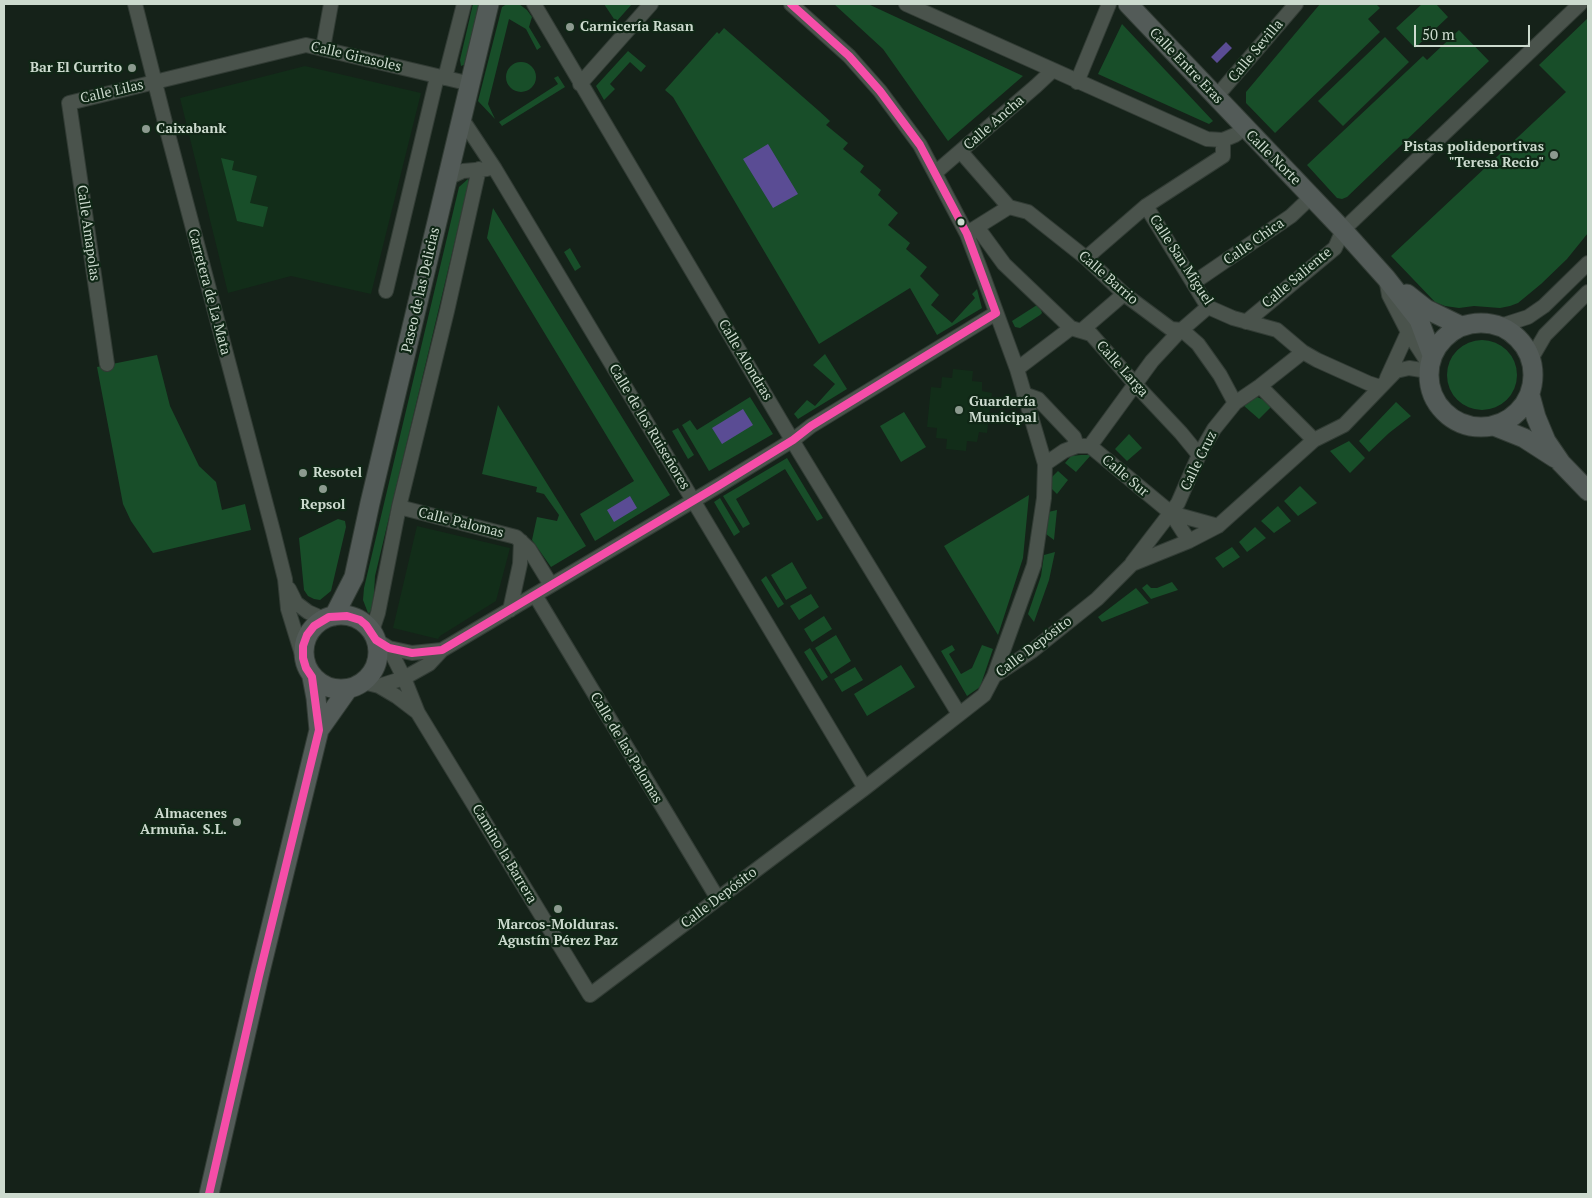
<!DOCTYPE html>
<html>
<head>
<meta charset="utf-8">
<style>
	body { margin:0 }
	#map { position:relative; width:1592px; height:1198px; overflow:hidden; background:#152219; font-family:"PT Serif",serif }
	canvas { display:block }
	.frame { position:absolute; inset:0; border:5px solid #ccdace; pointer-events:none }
	.scale { position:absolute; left:1414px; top:25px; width:116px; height:22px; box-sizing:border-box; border:2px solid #ccdace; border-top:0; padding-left:6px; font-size:15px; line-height:18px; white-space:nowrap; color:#ccdace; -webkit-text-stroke:4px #102716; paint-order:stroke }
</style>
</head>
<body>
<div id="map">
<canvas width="1592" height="1198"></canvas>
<div class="frame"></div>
<div class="scale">50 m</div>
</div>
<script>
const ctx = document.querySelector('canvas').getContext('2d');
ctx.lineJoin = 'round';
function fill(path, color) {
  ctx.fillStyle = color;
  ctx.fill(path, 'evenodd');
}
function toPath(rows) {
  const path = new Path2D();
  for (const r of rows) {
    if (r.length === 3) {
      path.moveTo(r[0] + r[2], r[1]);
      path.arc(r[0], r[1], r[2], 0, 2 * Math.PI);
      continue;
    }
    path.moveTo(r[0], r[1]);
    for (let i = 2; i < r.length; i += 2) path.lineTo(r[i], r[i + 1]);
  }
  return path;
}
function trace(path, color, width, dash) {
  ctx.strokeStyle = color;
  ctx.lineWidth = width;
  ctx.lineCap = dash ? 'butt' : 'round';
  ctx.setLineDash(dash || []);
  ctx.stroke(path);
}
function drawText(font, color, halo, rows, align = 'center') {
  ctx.font = font + ' "PT Serif",serif';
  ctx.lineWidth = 4.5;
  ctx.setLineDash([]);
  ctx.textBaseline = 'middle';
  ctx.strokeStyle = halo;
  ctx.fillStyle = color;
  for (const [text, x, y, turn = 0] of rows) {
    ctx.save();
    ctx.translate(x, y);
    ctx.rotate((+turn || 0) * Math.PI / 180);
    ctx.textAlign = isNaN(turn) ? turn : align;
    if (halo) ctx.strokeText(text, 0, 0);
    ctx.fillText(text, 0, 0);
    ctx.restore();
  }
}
const built = toPath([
	[305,66,421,93,371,294,291,276,228,293,180,98],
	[953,369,973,371,972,381,982,382,982,391,992,393,987,433,979,432,977,442,967,441,966,451,946,449,947,439,936,438,937,428,927,427,931,387,941,388,942,377,952,378],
	[417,526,510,548,496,601,440,636,438,639,393,628]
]);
const green = toPath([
	[473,4,480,4,466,64,461,66,460,60],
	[507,4,519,4,527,10,532,17,529,27,541,47,537,50,526,29,509,19,488,104,495,119,478,101,502,7],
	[604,4,632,4,616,22],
	[834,4,868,4,1023,76,948,141,883,49],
	[1320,4,1376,4,1380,8,1368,19,1380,32,1275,133,1246,103,1246,92],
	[1422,4,1436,4,1448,17,1415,48,1396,28],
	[1588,18,1588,233,1567,259,1541,284,1518,303,1510,306,1500,308,1474,306,1459,308,1445,306,1435,302,1391,256,1566,92,1539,65],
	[1122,24,1213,121,1209,124,1098,74],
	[724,28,819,111,830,121,826,125,848,143,843,149,864,166,860,172,881,190,878,195,898,213,888,225,910,243,906,249,927,267,920,276,939,295,931,305,952,323,975,298,972,294,977,289,982,308,937,335,910,288,819,344,673,97,665,90,717,32,719,34],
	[1459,30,1489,61,1347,197,1342,199,1337,198,1307,165,1423,56,1427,60],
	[1385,37,1409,62,1343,126,1318,101],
	[628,51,646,66,641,72,630,62,610,84,615,89,604,100,596,86],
	[521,77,15],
	[558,76,565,87,502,126,499,122,558,84,554,78],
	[221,158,234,161,232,170,257,176,250,203,268,207,263,227,237,221],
	[468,179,469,182,375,576,373,610,372,612,368,613,363,600,364,588,459,187],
	[493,208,670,495,595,541,580,514,634,481,487,238],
	[570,248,581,267,575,271,564,252],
	[1037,305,1041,310,1042,313,1040,315,1020,328,1015,327,1012,321],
	[1482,375,35],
	[825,354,847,389,798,419,794,414,807,400,815,406,835,384,813,365],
	[157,355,170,406,199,466,216,482,222,510,245,504,251,530,153,553,131,521,123,504,97,367],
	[750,397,773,434,709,471,682,425,690,420,697,430],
	[1257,397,1269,402,1272,406,1259,419,1243,405,1247,402],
	[1396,402,1411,416,1389,433,1369,452,1359,441],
	[498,405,586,546,551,567,532,540,537,517,557,521,559,515,544,494,536,492,537,487,482,474],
	[904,412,926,447,901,462,880,426],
	[678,428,694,455,688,459,672,431],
	[1129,434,1142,448,1127,461,1115,449],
	[1349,441,1365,458,1350,473,1330,451],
	[1081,455,1091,455,1076,472,1065,463,1071,456],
	[787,458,823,518,817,521,785,469,736,499,750,524,743,528,723,496],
	[1058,471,1068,480,1057,494,1050,487,1050,479],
	[1300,486,1317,503,1298,516,1284,501],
	[1029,495,1023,558,998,635,944,546],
	[720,498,740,532,734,536,714,502],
	[1278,506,1291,521,1274,533,1261,521],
	[1057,510,1054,540,1046,534,1048,512],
	[338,519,345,521,346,527,331,591,320,600,314,599,308,596,304,590,299,538],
	[1255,527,1266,538,1247,552,1239,542],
	[1232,547,1240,557,1223,568,1215,558],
	[1055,552,1049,580,1034,622,1028,614,1041,576,1044,555],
	[792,562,807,588,786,600,771,575],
	[766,576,784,604,778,608,761,580],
	[1172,582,1178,590,1151,599,1142,588,1147,584,1151,588,1157,588],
	[1136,588,1149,603,1102,622,1098,617],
	[811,594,819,607,799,620,790,606],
	[824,616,832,629,812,642,804,629],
	[836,635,851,661,831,674,815,648],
	[952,645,955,650,949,654,961,674,972,668,982,645,993,649,980,687,967,696,941,651],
	[810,648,828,677,822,681,804,652],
	[901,665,915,687,867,716,854,694],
	[855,667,863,680,842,692,834,679]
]);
const water = toPath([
	[1226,42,1232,48,1217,63,1211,57],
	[768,144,798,194,773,208,743,159],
	[743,409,753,425,722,444,712,428],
	[630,496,637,508,614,522,607,510]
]);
const street = toPath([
	[135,4,168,134,273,531,285,579,288,609,303,658],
	[534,4,798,450,959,714],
	[906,4,1207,139,1223,140,1235,135,1245,128],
	[323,48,331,4],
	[445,78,464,4],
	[1077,82,1109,4],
	[580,84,651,4],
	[1216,97,1296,4],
	[462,119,495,169,865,788],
	[961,152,1009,207,1028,212,1086,258,1124,294,1171,329,1182,330,1198,344,1220,375,1235,403],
	[935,173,1036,86,1052,71],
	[448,178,463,171,487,169],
	[1146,206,1208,307,1233,318,1277,330,1303,352,1317,360,1368,383,1380,387],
	[977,227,1004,264,1071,328,1091,334,1135,384,1181,433,1199,455],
	[969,232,1009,207],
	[1086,258,1146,206,1223,156,1223,140],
	[1193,283,1291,216,1311,197],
	[386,291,437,77],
	[1246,322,1335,248,1343,230,1580,4],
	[1500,326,1528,317,1544,306,1588,263],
	[1081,331,1124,294],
	[1408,332,1428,363],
	[1531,359,1545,335,1588,292],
	[107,364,69,103,306,45,471,84],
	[1017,369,1071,328],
	[1387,378,1408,332,1389,295,1387,284],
	[1260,386,1314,440],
	[1024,394,1038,399,1074,437,1077,446],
	[1090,446,1152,361,1178,333,1208,307],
	[1045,464,1064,451,1077,446,1090,446,1171,513,1189,541],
	[399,507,516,537,529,549,551,585],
	[1171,513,1218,526],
	[1132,563,1178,503,1199,455,1214,429,1235,403,1260,386,1303,352],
	[289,589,296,603,308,612,324,619],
	[535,595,718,899],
	[510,610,520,564,521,541],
	[372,631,378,613,399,507,447,311,479,169],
	[376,640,389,648,412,653,442,650],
	[389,648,404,678,418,713,590,995,865,788,984,695,994,676,1034,565,1044,498,1045,464,1017,369,983,276,967,234,920,145,880,91,849,56,791,4],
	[994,676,1032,651,1097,599,1132,564,1189,541,1218,526,1314,440,1344,425,1396,371,1409,368,1428,371],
	[363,682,379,686,404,678,429,664,442,650,718,486,793,440,811,426,996,313],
	[379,686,396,696,417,712]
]);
const secondary = toPath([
	[1128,4,1343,230,1386,278,1419,320,1432,355],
	[1407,294,1426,309,1461,326],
	[1481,375,52],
	[1530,395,1536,417,1546,441,1561,463,1588,491],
	[1494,426,1524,438,1555,458],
	[341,652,37],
	[334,616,354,577,370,503,489,4],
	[319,730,348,689],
	[209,1194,259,976,319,730,316,698,312,677]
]);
const bus1 = toPath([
	[791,4,849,56,880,91,920,145,967,234,996,313],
	[209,1194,259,976,319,730,312,677,306,668,303,658,303,646,307,635,314,626,329,617,347,616,360,620,366,625,376,640,389,648,412,653,442,650,718,486,793,440,811,426,996,313]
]);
const markers = [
	[570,27,5,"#8c9a8f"],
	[132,68,5,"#8c9a8f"],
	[146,129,5,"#8c9a8f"],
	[1554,155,5,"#8c9a8f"],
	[961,222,4.5,"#ccdace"],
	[959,410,5,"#8c9a8f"],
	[303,473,5,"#8c9a8f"],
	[323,489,5,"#8c9a8f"],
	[237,822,5,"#8c9a8f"],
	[558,909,5,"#8c9a8f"]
];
const poiNames = [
	["Carnicería Rasan",580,27],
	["Bar El Currito",122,68,"right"],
	["Caixabank",156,129],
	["Pistas polideportivas",1544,147,"right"],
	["\"Teresa Recio\"",1544,163,"right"],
	["Guardería",969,402],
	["Municipal",969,418],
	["Resotel",313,473],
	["Repsol",323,505,"center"],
	["Almacenes",227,814,"right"],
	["Armuña. S.L.",227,830,"right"],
	["Marcos-Molduras.",558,925,"center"],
	["Agustín Pérez Paz",558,941,"center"]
];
const streetNames = [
	["Calle Sevilla",1256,51,-50],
	["Calle Girasoles",356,57,13],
	["Calle Entre Eras",1186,66,46],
	["Calle Lilas",112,92,-13],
	["Calle Ancha",994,123,-41],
	["Calle Norte",1273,158,45],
	["Calle Amapolas",88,233,82],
	["Calle Chica",1254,242,-35],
	["Calle San Miguel",1181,260,57],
	["Calle Barrio",1108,278,41],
	["Calle Saliente",1297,278,-40],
	["Paseo de las Delicias",421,290,-77],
	["Carretera de La Mata",209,292,75],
	["Calle Alondras",745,360,59],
	["Calle Larga",1122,369,48],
	["Calle de los Ruiseñores",649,427,59],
	["Calle Cruz",1199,461,-64],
	["Calle Sur",1125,476,40],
	["Calle Palomas",461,523,14],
	["Calle Depósito",1034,647,-37],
	["Calle de las Palomas",626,748,59],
	["Camino la Barrera",504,854,59],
	["Calle Depósito",719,898,-37]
];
fill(built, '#122d19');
fill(green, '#184e29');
fill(water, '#5a4c94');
trace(street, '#323c35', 16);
trace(secondary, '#323c35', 21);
trace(street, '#4a534c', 14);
trace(secondary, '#535b58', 19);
trace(bus1, '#f54da8', 8);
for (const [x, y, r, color] of markers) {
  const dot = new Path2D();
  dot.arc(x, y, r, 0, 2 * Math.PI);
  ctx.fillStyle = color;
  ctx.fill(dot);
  trace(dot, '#102716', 2);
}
drawText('bold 14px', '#ccdace', '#102716', poiNames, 'left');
drawText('14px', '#ccdace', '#102716', streetNames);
</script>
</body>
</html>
